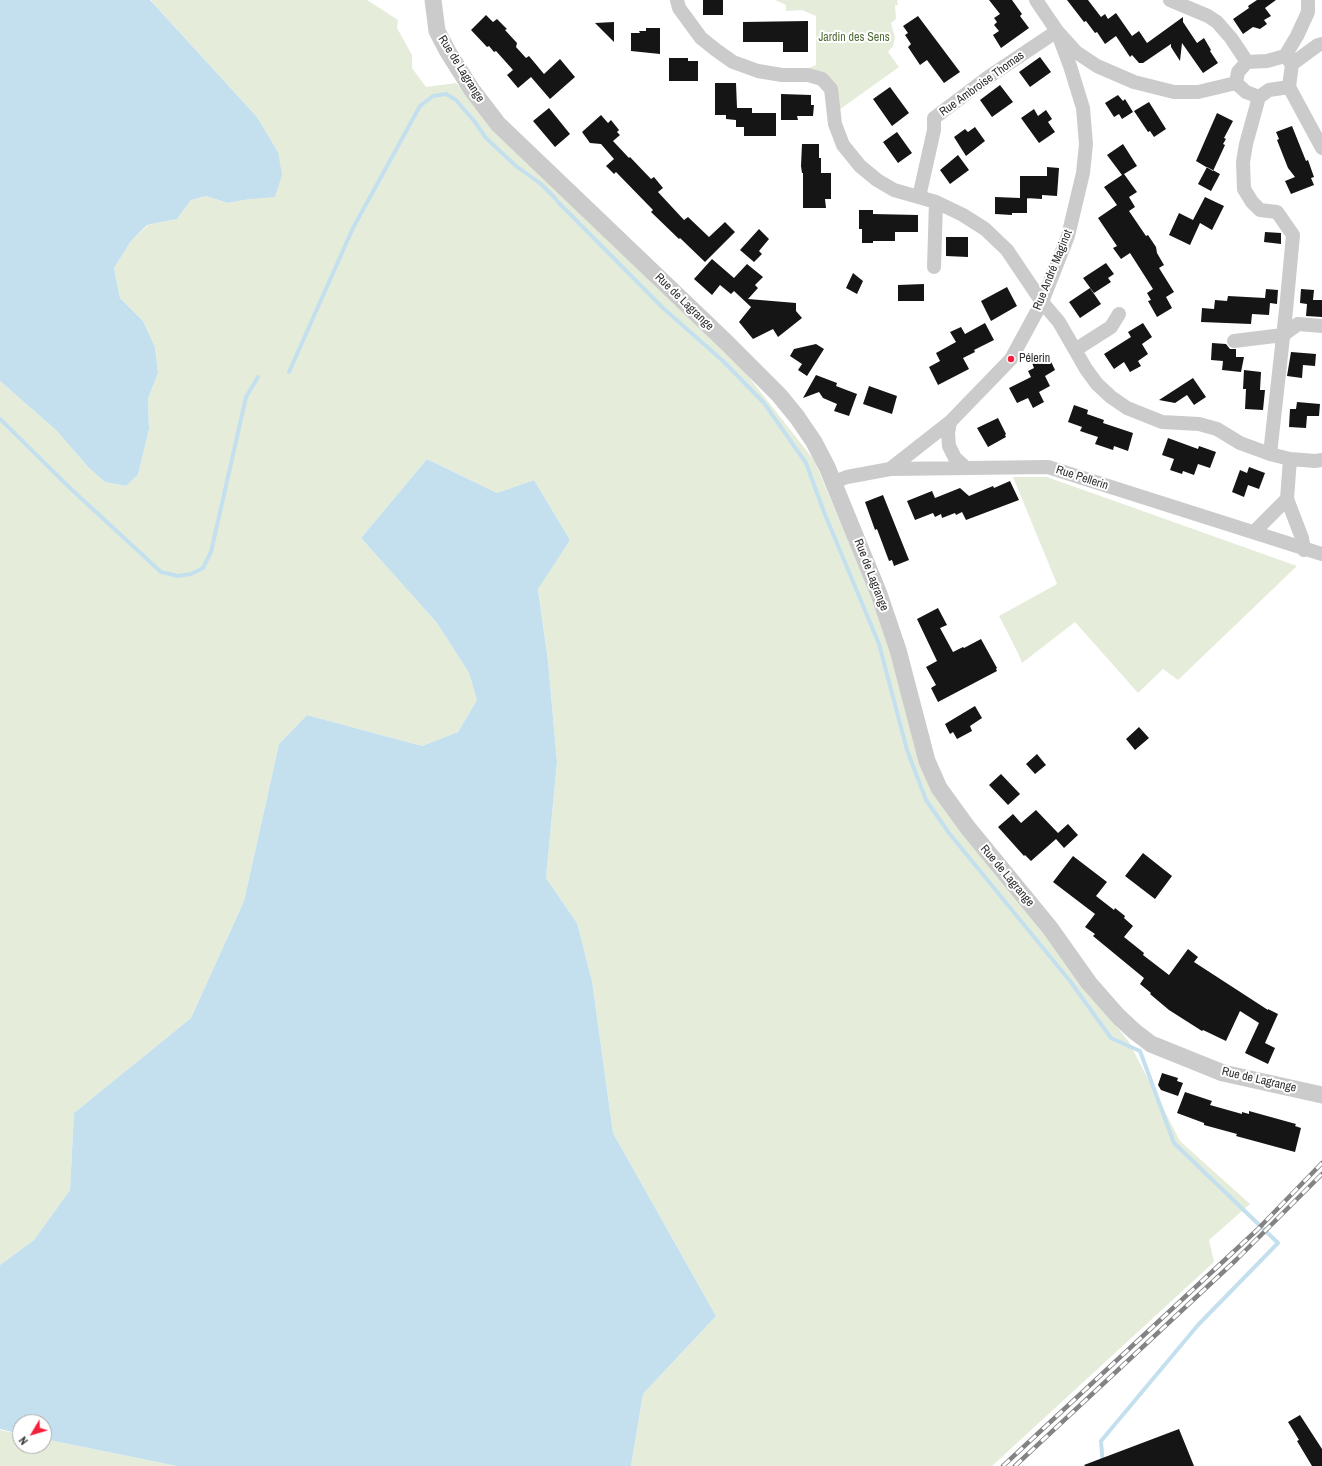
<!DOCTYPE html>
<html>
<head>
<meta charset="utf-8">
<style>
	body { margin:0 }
	#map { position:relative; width:1322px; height:1466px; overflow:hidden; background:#fff; font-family:"Archivo Narrow",sans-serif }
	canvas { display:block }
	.north { position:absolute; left:12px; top:1414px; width:40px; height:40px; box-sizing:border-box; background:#fff; border:1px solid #ababab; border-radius:50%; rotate:232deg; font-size:11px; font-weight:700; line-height:16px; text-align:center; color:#2e2e2e }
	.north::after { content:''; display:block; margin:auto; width:14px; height:18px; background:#f51f39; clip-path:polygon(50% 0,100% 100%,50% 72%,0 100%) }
</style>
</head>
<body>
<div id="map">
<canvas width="1322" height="1466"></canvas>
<div class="north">N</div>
</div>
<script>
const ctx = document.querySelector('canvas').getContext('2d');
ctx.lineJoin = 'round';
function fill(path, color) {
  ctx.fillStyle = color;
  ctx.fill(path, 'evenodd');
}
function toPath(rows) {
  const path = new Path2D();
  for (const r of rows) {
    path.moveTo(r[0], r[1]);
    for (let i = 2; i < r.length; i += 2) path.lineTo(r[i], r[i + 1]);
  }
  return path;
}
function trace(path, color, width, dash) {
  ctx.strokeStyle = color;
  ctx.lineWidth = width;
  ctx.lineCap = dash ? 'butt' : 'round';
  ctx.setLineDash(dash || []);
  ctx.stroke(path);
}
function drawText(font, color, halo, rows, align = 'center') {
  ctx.font = font + ' "Archivo Narrow",sans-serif';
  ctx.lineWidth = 4;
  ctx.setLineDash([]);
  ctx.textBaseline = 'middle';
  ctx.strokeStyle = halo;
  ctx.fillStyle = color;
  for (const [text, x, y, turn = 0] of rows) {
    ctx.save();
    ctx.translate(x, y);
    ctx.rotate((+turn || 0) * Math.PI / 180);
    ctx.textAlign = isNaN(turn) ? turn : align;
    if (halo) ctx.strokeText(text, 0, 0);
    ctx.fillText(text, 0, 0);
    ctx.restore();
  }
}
const green = toPath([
	[152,0,367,0,398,20,397,28,412,55,412,68,426,87,456,83,737,362,814,460,886,630,934,794,1129,1042,1180,1141,1250,1204,1209,1240,1214,1262,992,1466,631,1466,643,1394,716,1316,613,1133,592,981,577,923,546,878,557,762,548,661,538,588,570,540,534,480,497,493,427,459,361,538,437,623,469,673,477,700,458,732,422,746,307,715,279,744,244,901,191,1018,74,1113,70,1190,34,1240,0,1265,0,381,56,430,89,468,105,482,126,486,138,475,149,429,148,399,158,373,155,347,143,321,120,298,114,268,131,241,148,225,177,219,191,200,206,196,228,203,250,199,278,152,257,117,151,1],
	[775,0,897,0,898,5,895,5,896,19,891,23,895,38,893,46,888,52,899,67,839,110,809,68,816,65,816,16,802,10,786,11,786,5],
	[1013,477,1047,477,1297,566,1178,680,1163,669,1138,693,1075,622,1022,663,1018,653,999,616,1057,584],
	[0,1430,20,1434,20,1446,44,1446,44,1439,177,1466,0,1466]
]);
const water = toPath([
	[0,0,150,0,257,117,278,152,282,175,275,197,250,199,228,203,206,196,191,200,177,219,147,225,131,241,114,268,120,298,143,321,155,347,158,373,148,399,149,429,138,475,126,486,105,482,89,468,56,430,0,381],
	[427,459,497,493,534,480,570,540,538,589,548,661,557,762,546,878,577,923,592,981,613,1133,716,1316,643,1394,631,1466,177,1466,44,1439,44,1422,20,1422,20,1434,0,1429,0,1265,34,1240,70,1190,74,1113,191,1018,244,901,279,744,307,715,422,746,458,732,477,700,469,673,437,623,361,538]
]);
const stream = toPath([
	[558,202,663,308,723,361,764,403,806,463,824,512,879,644,907,750,926,800,949,833,1070,981,1111,1038,1140,1051,1174,1143,1278,1243,1198,1325,1101,1441,1103,1466],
	[289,372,353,228,420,106,433,96,446,94,456,100,475,122,486,138,516,166,541,184,556,199],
	[0,419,71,489,161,572,178,576,191,574,203,568,211,552,246,397,258,377]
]);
const building = toPath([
	[703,0,723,0,723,15,703,15],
	[989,0,1012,0,1022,14,1020,16,1029,28,1001,48,993,35,999,31,994,25,997,22,994,18,1000,14],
	[1067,0,1088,0,1101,17,1105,14,1108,19,1116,13,1132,36,1139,31,1147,43,1183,17,1183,22,1197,43,1204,38,1211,50,1210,51,1218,63,1203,73,1182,43,1180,61,1171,47,1171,44,1143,63,1139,63,1132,55,1130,57,1116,36,1105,44,1097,32,1095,33,1086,21,1084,22],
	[1257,0,1276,0,1265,8,1271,16,1264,20,1267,24,1260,29,1253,27,1243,34,1233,19,1249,8,1248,6],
	[486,15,493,22,497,19,507,29,505,30,517,43,516,47,526,58,529,56,544,74,560,59,575,77,550,99,531,77,518,88,507,75,513,70,496,51,494,52,489,46,487,47,471,30],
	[918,16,960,72,944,83,927,60,920,65,908,47,911,44,905,35,908,33,903,26],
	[808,21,808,52,783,52,783,42,743,42,743,22],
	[614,22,614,42,595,23],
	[646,28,660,28,660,54,631,51,631,33,640,33,639,31,646,31],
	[1040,57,1051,72,1030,87,1019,72],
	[669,58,688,58,688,61,698,61,698,81,669,81],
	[715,83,736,83,737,108,752,108,752,113,776,113,776,136,744,136,744,127,736,127,736,120,726,119,726,115,715,115],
	[1000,85,1013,102,992,117,980,100],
	[890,87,909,113,892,126,873,99],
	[781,94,811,95,811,105,814,105,813,116,797,116,798,120,781,120],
	[1118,95,1123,101,1125,99,1133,112,1122,119,1119,114,1114,117,1105,103],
	[1149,102,1166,129,1154,137,1150,131,1148,132,1134,111],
	[549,108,570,134,555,147,533,121],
	[1034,109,1038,116,1046,110,1052,119,1048,122,1055,132,1039,143,1021,118],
	[1217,113,1233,121,1224,138,1226,139,1223,144,1225,145,1213,171,1196,161],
	[601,115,608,123,611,120,619,130,617,132,620,135,613,141,629,158,630,157,651,179,654,177,663,188,658,192,684,220,688,217,709,237,725,222,735,232,705,262,680,238,679,239,651,212,653,210,616,172,614,174,606,166,614,159,601,144,590,143,582,132],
	[1292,126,1306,161,1308,160,1314,177,1311,178,1314,185,1291,194,1285,181,1295,177,1288,168,1277,140,1279,139,1276,132],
	[975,127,985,141,966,156,954,137,965,129,968,132],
	[897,132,912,153,898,163,883,142],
	[802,144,819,144,819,158,821,158,821,173,831,173,831,199,825,199,826,208,803,208,803,173,802,173,801,166],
	[1123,144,1137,166,1124,174,1137,192,1129,197,1135,207,1129,211,1146,236,1148,235,1156,247,1157,253,1164,265,1159,268,1174,292,1166,297,1172,308,1157,317,1148,301,1151,300,1147,293,1153,289,1130,253,1121,259,1113,248,1117,246,1098,218,1117,205,1104,187,1122,175,1107,155],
	[958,155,969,170,950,184,940,170],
	[1047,167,1059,168,1057,196,1042,195,1042,199,1026,198,1027,198,1027,213,1012,213,1012,215,995,214,995,197,1020,198,1020,176,1047,176],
	[1207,167,1220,174,1211,191,1198,184],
	[1205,197,1224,206,1212,230,1200,223,1190,245,1169,235,1179,213,1199,223,1193,220],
	[859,210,873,210,873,214,918,215,918,232,895,232,895,241,873,241,873,243,862,243,862,229,859,229],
	[759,229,769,239,759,251,762,254,754,262,740,250],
	[1265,232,1281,233,1281,244,1264,242],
	[946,237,968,237,968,257,946,256],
	[712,259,734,278,747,264,763,277,755,285,758,288,748,299,796,303,796,311,802,318,778,337,773,329,753,339,739,322,751,307,734,291,731,294,720,285,712,295,694,279],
	[1106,263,1114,274,1108,278,1111,282,1094,293,1083,278],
	[853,273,863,281,857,294,846,288],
	[924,284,924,301,898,301,898,285],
	[1007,287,1017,306,991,321,981,301],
	[1090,288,1101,304,1080,318,1069,302],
	[1266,289,1278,290,1277,304,1270,303,1269,315,1252,314,1251,324,1201,322,1202,308,1214,309,1215,300,1227,301,1228,296,1265,298],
	[1301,289,1314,290,1313,300,1322,300,1322,317,1306,316,1307,304,1300,303],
	[985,323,994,340,974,350,975,352,963,358,969,369,938,385,929,367,940,361,936,353,956,342,950,332,961,327,965,334],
	[1143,323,1152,337,1142,344,1148,354,1138,361,1141,366,1130,372,1124,362,1114,369,1104,354,1131,337,1128,332],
	[1212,343,1226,344,1230,349,1236,349,1236,357,1244,357,1241,372,1222,370,1223,361,1211,360],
	[816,344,824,349,807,376,798,370,802,364,790,356,794,349],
	[1291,352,1316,354,1315,366,1303,365,1302,378,1287,376],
	[1048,355,1055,370,1045,376,1050,386,1039,392,1044,402,1033,408,1028,398,1017,403,1009,388,1031,377,1028,371,1034,368,1032,363],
	[1244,370,1261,372,1260,390,1265,390,1263,410,1245,409,1246,389,1243,389],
	[816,375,837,383,836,386,857,394,849,416,834,411,837,404,823,398,819,392,803,398],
	[1193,378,1206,397,1194,405,1187,395,1175,403,1159,400],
	[869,386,897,396,892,414,863,404],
	[1297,402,1320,404,1319,416,1307,416,1306,428,1289,427,1290,409,1296,409],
	[1074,405,1088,410,1087,414,1104,420,1103,423,1133,433,1128,451,1114,446,1113,450,1095,444,1098,437,1080,431,1082,427,1068,422],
	[998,418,1006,434,1005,435,1006,437,988,447,977,428],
	[1168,438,1198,449,1199,446,1216,452,1210,468,1198,464,1194,475,1183,471,1182,474,1170,470,1174,459,1162,455],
	[1249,467,1265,473,1259,489,1248,485,1244,497,1232,492,1240,470,1247,473],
	[1010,481,1019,500,966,520,962,512,956,515,955,513,942,518,941,514,935,517,933,513,915,520,907,501,932,491,935,498,960,488,969,496,993,486,994,488],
	[883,495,909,560,894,566,892,560,889,561,877,529,875,530,865,502],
	[938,608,947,625,940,628,953,652,963,647,964,648,981,639,997,668,996,669,997,671,938,702,931,688,936,685,926,667,937,661,917,619],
	[975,706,982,718,970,726,972,731,957,739,953,732,950,734,945,724],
	[1139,727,1149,738,1135,750,1126,739],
	[1037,754,1046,765,1035,774,1026,764],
	[1001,774,1020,794,1008,805,989,785],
	[1036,810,1058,833,1068,824,1078,835,1064,848,1056,839,1031,861,1025,855,1024,856,998,827,1013,814,1021,823],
	[1143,853,1172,876,1155,899,1125,876],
	[1073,856,1107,882,1096,896,1114,910,1115,908,1125,916,1124,918,1133,926,1124,937,1144,953,1143,955,1169,975,1188,949,1198,957,1194,962,1268,1010,1268,1009,1278,1014,1265,1043,1275,1048,1268,1064,1245,1053,1259,1023,1240,1011,1226,1041,1203,1030,1202,1031,1169,1010,1150,994,1151,993,1140,984,1144,978,1093,936,1095,934,1085,927,1095,914,1053,882],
	[1162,1073,1178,1078,1177,1081,1183,1083,1178,1096,1161,1090,1158,1085],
	[1185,1092,1212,1101,1210,1105,1242,1114,1242,1112,1249,1114,1249,1111,1296,1124,1295,1126,1301,1128,1295,1152,1236,1136,1237,1134,1204,1125,1204,1123,1177,1113],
	[1300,1415,1322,1449,1322,1466,1312,1466,1297,1441,1299,1440,1288,1422],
	[1179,1429,1194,1466,1085,1466,1084,1465]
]);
const minor = toPath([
	[677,0,679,8,701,38,716,50,733,62,758,71,782,75,808,75,822,79,831,89,835,124,843,145,860,166,877,180,894,190,936,202,963,215,985,229,1007,250,1042,302,1059,322,1086,369,1097,384,1111,397,1127,408,1162,422,1199,424,1217,429,1240,443,1270,454,1290,459,1315,461,1322,460],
	[1170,0,1208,16,1217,22,1231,38,1247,62],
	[1285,56,1292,64,1289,87,1269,90,1259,97,1246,92,1236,83,1238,72,1247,62,1267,61,1285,56],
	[1285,56,1297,36,1308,12,1308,0],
	[1292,64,1318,45,1322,44],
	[1289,87,1322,148],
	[1259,97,1246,144,1243,162,1244,189,1252,202,1260,210,1277,212,1293,235,1286,310,1270,454],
	[919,197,934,130,934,118,987,78,1057,31,1076,52,1097,66,1134,82,1174,92,1198,92,1236,83],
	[934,267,936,202],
	[1234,341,1283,335,1298,324,1322,326],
	[1075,350,1111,327,1119,314],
	[950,422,948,433,949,446,955,458,966,468],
	[1290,459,1287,499,1302,538,1304,550],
	[890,469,950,422,1011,359,1042,302,1068,236,1083,173,1086,144,1083,108,1070,66,1057,31,1036,0],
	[834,482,847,477,890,469,1048,467,1322,554],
	[1254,532,1287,499]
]);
const tertiary = toPath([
	[433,0,437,31,448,52,472,90,498,124,726,342,779,395,797,417,814,442,827,467,879,594,898,650,927,761,939,788,968,828,1050,928,1089,983,1118,1016,1134,1031,1151,1044,1223,1073,1322,1095]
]);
const rail = toPath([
	[1003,1466,1257,1230,1322,1163],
	[1015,1466,1236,1260,1322,1174]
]);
const markers = [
	[1011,359,4,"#f51f39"]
];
const parkNames = [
	["Jardin des Sens",854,38]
];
const streetNames = [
	["Rue de Lagrange",461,69,58],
	["Rue Ambroise Thomas",982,84,-36],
	["Rue André Maginot",1053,270,-68],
	["Rue de Lagrange",684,302,44],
	["Rue Pellerin",1082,478,18],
	["Rue de Lagrange",871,575,69],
	["Rue de Lagrange",1007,876,50],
	["Rue de Lagrange",1259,1080,13]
];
const poiNames = [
	["Pélerin",1019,359]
];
fill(green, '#e5edda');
fill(water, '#c4e0ee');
trace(stream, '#c4e0ee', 4);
fill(building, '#151515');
trace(minor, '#cbcbcb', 14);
trace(tertiary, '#cbcbcb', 17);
trace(rail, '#838383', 4.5);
trace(rail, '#fff', 3, [9]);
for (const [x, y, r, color] of markers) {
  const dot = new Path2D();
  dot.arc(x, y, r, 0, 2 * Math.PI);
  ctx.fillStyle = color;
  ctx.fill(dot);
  trace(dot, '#fff', 1.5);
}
drawText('12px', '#536d37', '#fff', parkNames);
drawText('12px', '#2e2e2e', '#fff', streetNames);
drawText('12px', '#2e2e2e', '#fff', poiNames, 'left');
</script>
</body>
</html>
